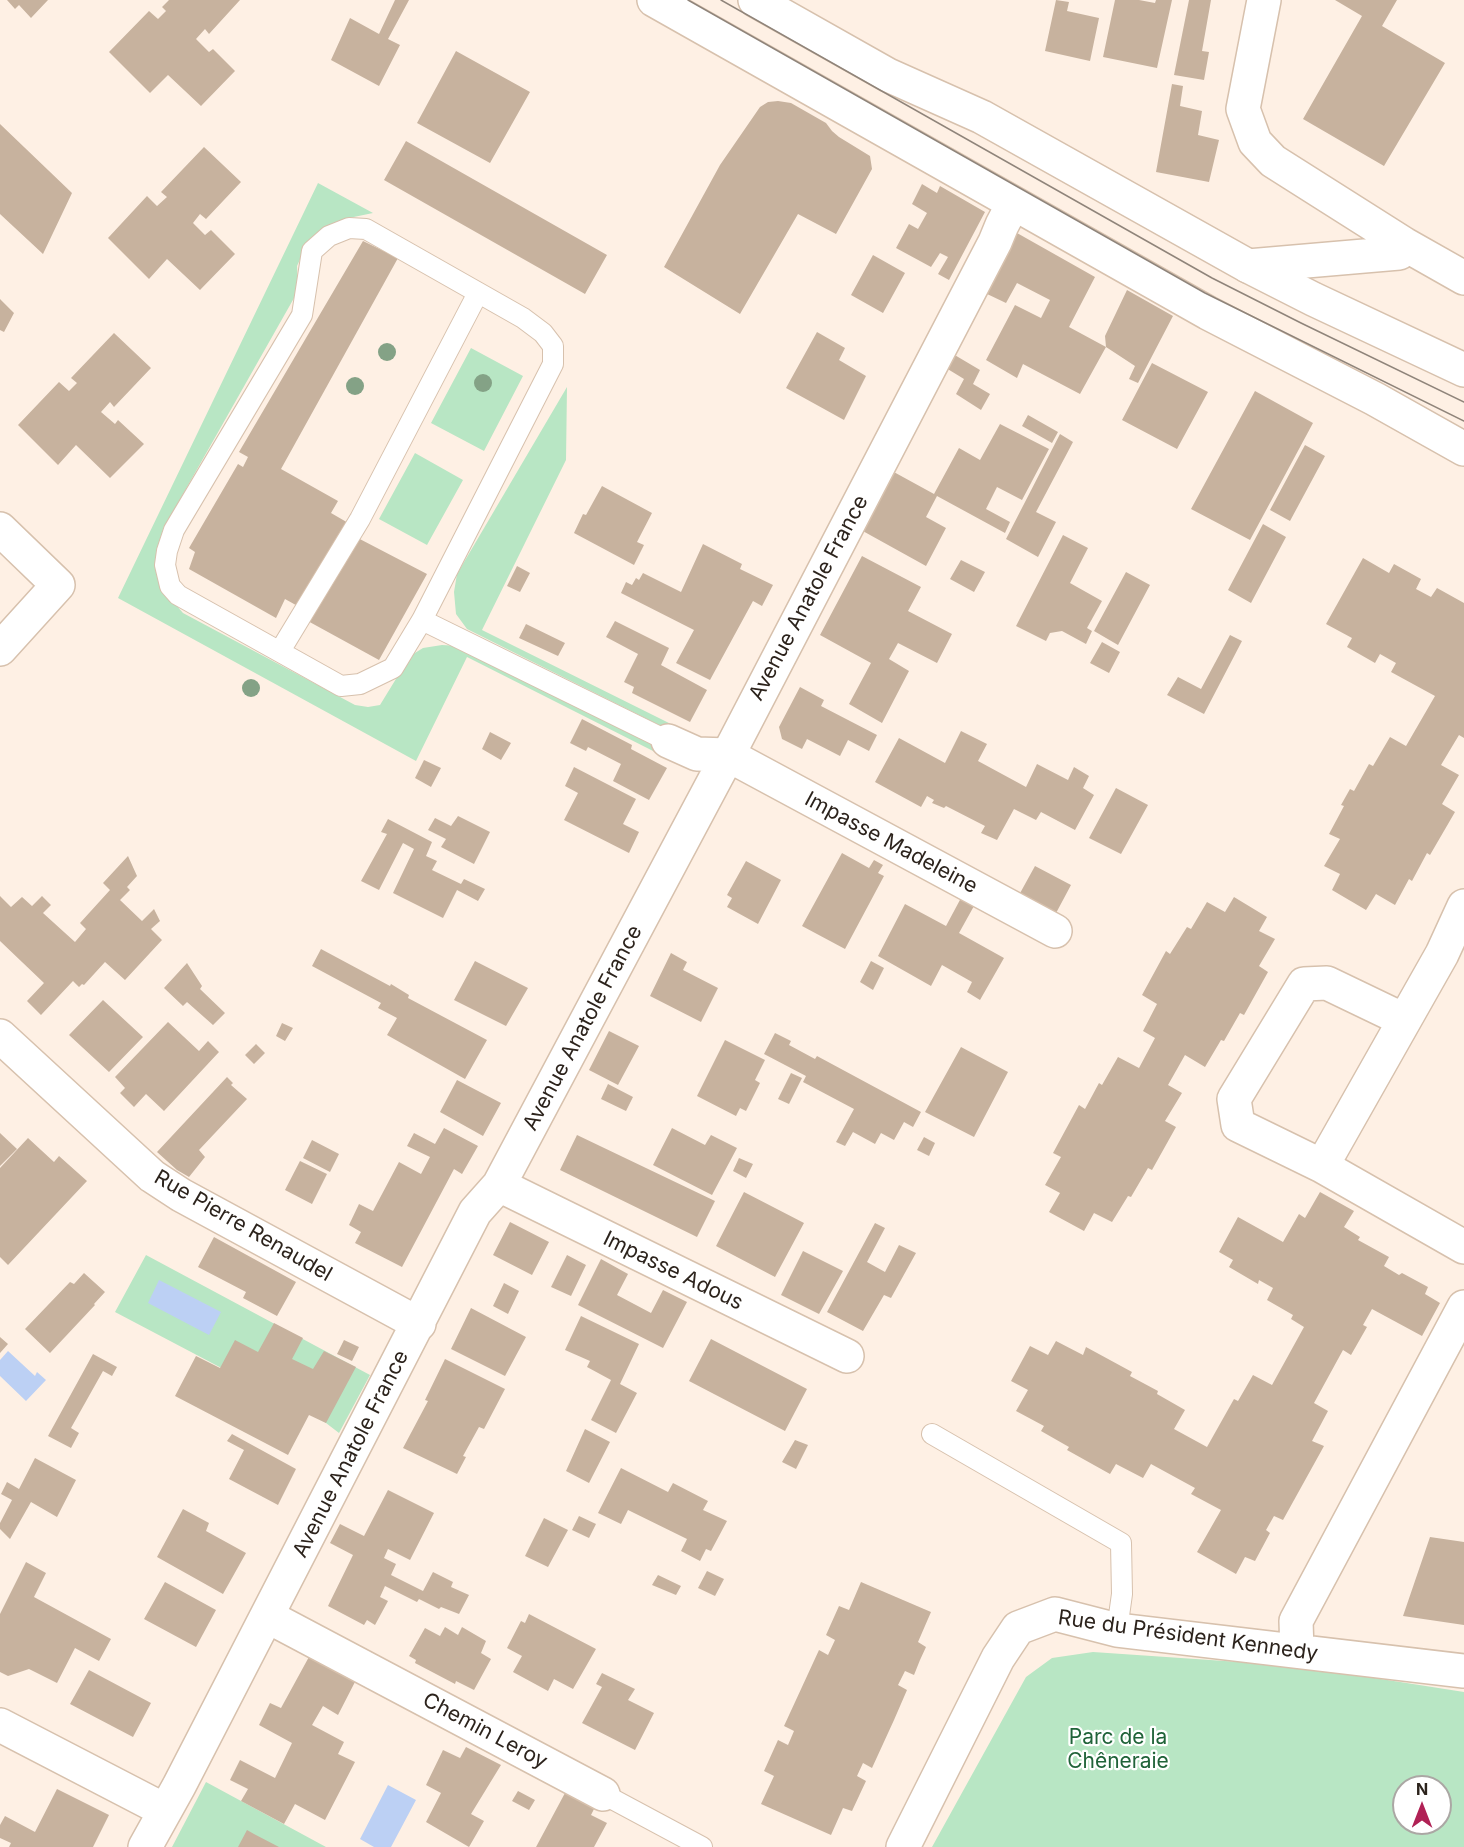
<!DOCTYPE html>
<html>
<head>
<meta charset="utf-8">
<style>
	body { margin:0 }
	#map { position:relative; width:1464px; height:1847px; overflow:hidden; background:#fef0e4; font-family:Inter,sans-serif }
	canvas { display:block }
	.north { position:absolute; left:1392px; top:1775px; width:60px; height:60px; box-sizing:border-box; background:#fff; border:2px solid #aba7a4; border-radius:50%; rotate:0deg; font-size:16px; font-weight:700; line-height:24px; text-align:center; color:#2c231c }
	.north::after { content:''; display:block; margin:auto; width:21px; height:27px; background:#b02155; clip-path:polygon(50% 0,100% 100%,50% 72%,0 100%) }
</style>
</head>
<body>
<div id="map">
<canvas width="1464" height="1847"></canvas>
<div class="north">N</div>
</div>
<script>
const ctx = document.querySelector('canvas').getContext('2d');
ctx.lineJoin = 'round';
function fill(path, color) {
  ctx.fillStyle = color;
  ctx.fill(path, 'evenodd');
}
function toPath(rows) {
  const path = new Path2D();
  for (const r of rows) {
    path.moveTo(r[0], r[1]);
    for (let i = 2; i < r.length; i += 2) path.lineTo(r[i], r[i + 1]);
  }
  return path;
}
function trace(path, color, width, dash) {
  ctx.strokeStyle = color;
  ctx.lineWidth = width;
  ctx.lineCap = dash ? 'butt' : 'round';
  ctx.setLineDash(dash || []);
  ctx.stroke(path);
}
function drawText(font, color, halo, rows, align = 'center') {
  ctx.font = font + ' Inter,sans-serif';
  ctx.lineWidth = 4.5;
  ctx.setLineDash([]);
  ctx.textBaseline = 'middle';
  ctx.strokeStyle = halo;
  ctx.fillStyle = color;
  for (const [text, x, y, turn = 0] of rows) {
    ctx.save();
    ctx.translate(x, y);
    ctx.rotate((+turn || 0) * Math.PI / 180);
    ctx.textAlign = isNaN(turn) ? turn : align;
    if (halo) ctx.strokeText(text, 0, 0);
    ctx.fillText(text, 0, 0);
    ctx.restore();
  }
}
const green = toPath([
	[318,183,373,213,349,218,324,227,308,242,297,266,298,291,170,517,158,549,163,590,183,613,355,705,368,707,380,705,410,656,423,648,442,645,459,646,664,749,661,755,467,657,416,761,118,598],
	[471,348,523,376,484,451,431,423],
	[567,387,566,460,482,630,675,726,673,732,467,629,456,614,454,592,457,574],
	[415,453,463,480,427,545,379,519],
	[146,1255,370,1375,339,1433,326,1423,115,1312],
	[1093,1652,1298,1666,1464,1692,1464,1847,932,1847,1026,1677,1052,1658],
	[1404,1787,1440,1787,1440,1823,1404,1823],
	[206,1782,326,1847,172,1847]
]);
const water = toPath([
	[159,1280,221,1312,209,1335,148,1303],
	[8,1351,35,1376,37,1372,46,1380,26,1401,0,1376,0,1360],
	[388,1785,416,1800,391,1847,374,1847,360,1839]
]);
const building = toPath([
	[7,0,48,0,31,18,19,5,15,9],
	[169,0,240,0,209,34,205,29,196,39,209,52,213,49,235,71,201,106,168,75,150,93,109,52,149,11,158,19,166,11,162,7],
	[395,0,409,0,388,39,400,45,379,86,331,60,350,18,379,34],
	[1056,0,1069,2,1067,11,1099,18,1090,61,1045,51],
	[1115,0,1139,0,1155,3,1156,0,1172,0,1157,68,1103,57],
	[1189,0,1211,0,1202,51,1209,52,1204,80,1174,75],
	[1335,0,1397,0,1382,26,1445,63,1384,166,1303,119,1362,16],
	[456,51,530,92,490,163,417,123],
	[1172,84,1183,86,1180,106,1202,111,1198,135,1219,140,1209,182,1156,172],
	[778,101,791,103,826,123,832,131,839,137,870,156,872,169,836,234,798,214,740,314,664,267,720,165,760,107,768,102],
	[0,124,72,193,43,254,0,214],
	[406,141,607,255,585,294,384,180],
	[204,147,241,182,206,219,200,214,193,223,205,235,211,230,235,254,200,290,167,259,149,279,108,238,147,196,157,206,167,197,161,192],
	[922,184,937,193,940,186,985,212,949,280,938,274,948,257,940,253,931,267,896,248,909,224,918,229,927,213,912,204],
	[1017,233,1095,277,1069,327,1106,347,1080,394,1023,364,1017,378,986,360,1015,305,1041,318,1050,300,1017,283,1006,303,985,293],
	[363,241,398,258,281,469,338,501,331,513,350,524,303,609,285,599,276,618,189,569,195,552,189,548,238,464,243,467,248,457,239,452],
	[873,255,905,273,883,313,851,295],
	[1127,290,1173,316,1138,383,1129,379,1135,366,1106,347,1105,336],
	[0,299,14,313,4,332,0,330],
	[817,332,845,348,839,360,866,376,844,420,786,388],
	[114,333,151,368,114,407,110,402,101,412,115,424,118,420,144,444,110,478,76,445,58,465,18,425,59,382,69,391,77,383,71,378],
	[953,354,980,370,973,384,990,394,981,410,956,394,964,379,946,368],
	[1152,363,1208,392,1177,449,1122,420],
	[1255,391,1313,423,1250,540,1191,509],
	[1028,415,1058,432,1052,443,1022,426],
	[1000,424,1049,449,1022,500,997,487,986,509,1010,522,1005,533,937,496,926,517,946,528,926,566,861,530,892,471,934,494,959,448,980,460],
	[1060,434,1073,442,1036,512,1056,522,1038,557,1006,539],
	[1305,445,1325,456,1290,521,1270,510],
	[602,486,652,513,637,542,644,545,634,565,574,533,583,514,586,515],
	[1263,524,1286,537,1251,603,1228,590],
	[1063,535,1088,548,1070,583,1102,601,1087,628,1092,631,1086,644,1062,631,1050,633,1046,641,1016,626],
	[354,536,427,574,379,660,306,620],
	[703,544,742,564,740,569,773,585,762,606,753,601,710,680,676,663,694,630,621,593,626,582,632,585,636,578,639,580,643,573,681,592],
	[862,556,921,587,908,611,952,634,937,663,898,643,889,659,909,671,882,723,849,704,871,663,820,635],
	[1363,558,1389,573,1394,564,1421,579,1416,589,1431,597,1437,588,1464,603,1464,738,1459,735,1441,765,1459,775,1442,804,1455,812,1430,855,1427,853,1412,881,1409,879,1395,905,1376,894,1366,910,1332,890,1340,874,1324,866,1340,839,1329,834,1344,806,1341,805,1350,789,1354,791,1369,764,1373,766,1390,737,1406,746,1435,696,1391,672,1396,663,1380,654,1375,663,1347,647,1352,638,1326,624],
	[961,560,985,572,974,592,950,579],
	[517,566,530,573,520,592,507,586],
	[1126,572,1150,585,1118,645,1094,631],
	[615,621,669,648,661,665,707,690,690,722,632,693,634,687,624,682,638,654,606,637],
	[526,624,565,643,558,656,519,638],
	[1230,635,1242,641,1204,714,1167,695,1178,677,1201,689],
	[1102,642,1120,652,1109,673,1090,663],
	[800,687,824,700,821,706,877,735,869,751,848,740,840,756,807,739,802,749,782,739,779,727],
	[582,719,632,745,631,749,667,768,649,800,613,781,621,764,588,747,586,751,570,743],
	[961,731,987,744,978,761,1026,787,1037,764,1068,780,1074,767,1089,776,1083,788,1094,795,1075,830,1041,812,1036,820,1014,809,997,840,981,833,985,826,946,806,944,808,932,803,934,800,927,796,921,807,875,782,899,738,945,763],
	[490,732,511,743,501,760,482,749],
	[424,760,441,768,431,787,415,778],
	[574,767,636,799,623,824,639,832,629,853,564,820,578,793,565,786],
	[1116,788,1148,805,1121,854,1089,838],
	[458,816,490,832,474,864,441,847,446,839,428,830,435,818,451,826],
	[388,819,432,842,426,856,437,861,432,870,461,884,464,879,485,889,478,901,457,890,443,918,393,893,414,849,403,843,379,890,361,881,387,834,381,832],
	[842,853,869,868,874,860,883,865,878,873,884,876,845,949,802,926],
	[128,856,137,876,127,887,130,890,120,900,142,921,154,909,160,921,151,929,162,940,125,980,105,962,84,985,82,984,79,987,73,981,41,1015,27,1001,44,983,0,941,0,896,11,907,22,897,32,906,42,896,51,905,43,913,75,942,86,929,80,923,110,890,103,883],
	[746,861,781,880,758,924,727,907,732,898,727,895],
	[1035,866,1071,885,1055,915,1019,895],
	[1234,897,1267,917,1259,931,1275,939,1259,966,1268,972,1244,1015,1240,1013,1224,1041,1221,1040,1205,1067,1185,1055,1168,1085,1182,1093,1165,1121,1176,1127,1152,1170,1148,1168,1131,1197,1128,1196,1112,1222,1094,1213,1084,1231,1049,1212,1060,1193,1045,1185,1061,1157,1053,1153,1079,1105,1085,1109,1099,1083,1102,1085,1118,1057,1139,1068,1155,1038,1143,1031,1157,1004,1142,995,1166,951,1170,954,1187,927,1191,929,1207,902,1225,912],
	[961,898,974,906,959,933,1004,958,980,1000,967,992,972,982,942,965,931,986,878,956,905,904,946,926],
	[321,949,390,986,391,984,409,995,408,998,487,1040,465,1079,387,1035,397,1018,378,1008,381,1003,312,966],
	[671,953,687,962,683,970,718,988,701,1022,650,996],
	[475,961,528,988,506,1026,454,1000],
	[871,961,884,968,873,990,860,982],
	[187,963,202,986,200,989,225,1013,213,1025,187,1002,183,1006,164,988],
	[103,1000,143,1037,109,1072,69,1035],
	[168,1022,199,1051,208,1041,219,1052,164,1111,146,1094,134,1107,120,1093,125,1088,115,1077],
	[282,1023,293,1028,285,1041,276,1036],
	[609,1031,639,1046,618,1085,589,1070],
	[775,1033,791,1041,789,1045,815,1059,817,1056,921,1112,913,1127,904,1122,894,1140,881,1133,875,1144,853,1132,845,1146,836,1142,854,1109,803,1082,806,1076,764,1054],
	[725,1040,765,1060,755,1080,760,1083,746,1111,740,1108,736,1116,697,1096],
	[256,1044,265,1053,254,1064,245,1055],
	[961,1047,1008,1072,974,1137,925,1112],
	[791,1073,802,1078,789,1104,778,1099],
	[227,1077,233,1083,231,1085,247,1099,199,1150,205,1157,189,1177,177,1170,157,1152],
	[457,1080,501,1103,483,1136,440,1112],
	[608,1084,633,1097,626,1111,601,1099],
	[444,1128,478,1146,462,1174,454,1169,402,1267,355,1243,361,1232,349,1225,359,1204,373,1211,399,1162,421,1174,430,1157,407,1146,414,1133,435,1144],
	[672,1128,705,1145,711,1135,737,1148,712,1195,653,1165],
	[0,1133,17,1149,0,1166],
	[577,1135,715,1201,697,1237,560,1170],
	[924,1137,935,1143,929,1156,917,1150],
	[28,1138,54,1162,59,1156,87,1181,8,1265,0,1257,0,1168],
	[312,1140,339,1154,330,1172,303,1158],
	[739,1158,753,1164,746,1178,733,1171],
	[300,1161,327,1174,312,1204,285,1190],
	[744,1192,804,1223,775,1277,716,1246],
	[1320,1192,1354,1211,1344,1227,1360,1237,1358,1240,1389,1257,1384,1266,1399,1275,1402,1273,1428,1287,1425,1294,1440,1303,1422,1336,1372,1309,1363,1325,1367,1327,1351,1355,1343,1350,1314,1403,1328,1411,1312,1441,1324,1446,1283,1520,1274,1516,1266,1530,1270,1533,1255,1561,1245,1557,1236,1574,1197,1552,1221,1510,1191,1494,1195,1488,1151,1464,1143,1478,1116,1464,1110,1474,1067,1450,1069,1447,1041,1431,1044,1426,1016,1411,1028,1390,1011,1381,1030,1346,1048,1355,1056,1341,1083,1355,1086,1347,1132,1372,1130,1376,1158,1391,1157,1394,1185,1410,1174,1429,1207,1447,1234,1399,1238,1401,1253,1375,1272,1385,1304,1327,1291,1319,1293,1315,1267,1300,1273,1288,1259,1280,1258,1284,1229,1267,1233,1260,1219,1252,1238,1217,1283,1242,1299,1214,1305,1218],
	[510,1222,549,1242,532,1275,493,1255],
	[875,1223,885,1228,867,1262,885,1272,899,1245,916,1253,891,1298,884,1295,863,1331,827,1312],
	[214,1237,296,1282,277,1316,243,1298,246,1292,198,1267],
	[803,1251,843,1271,819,1314,781,1295],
	[567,1255,586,1265,571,1296,551,1287],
	[601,1259,628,1274,617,1295,651,1313,663,1290,687,1302,663,1348,578,1305],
	[84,1273,105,1292,94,1304,95,1305,50,1353,25,1329,70,1282,74,1284],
	[504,1283,519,1291,508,1314,493,1306],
	[471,1308,526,1337,505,1376,451,1349],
	[581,1316,639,1344,620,1384,637,1393,616,1433,591,1420,611,1380,587,1367,590,1361,565,1350],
	[274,1323,303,1338,292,1359,313,1369,324,1351,356,1367,326,1423,309,1415,288,1455,175,1396,196,1356,220,1368,235,1340,258,1352],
	[0,1337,8,1344,0,1353],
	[711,1339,807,1389,785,1431,689,1381],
	[344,1340,359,1347,352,1361,337,1354],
	[93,1354,117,1367,112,1376,103,1371,71,1428,79,1433,71,1448,48,1436],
	[445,1359,505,1389,484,1429,479,1427,463,1456,466,1457,457,1474,403,1448,428,1401,425,1400],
	[585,1429,610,1442,589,1483,566,1471],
	[232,1434,296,1469,278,1505,229,1479,244,1450,227,1441],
	[795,1440,808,1445,796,1469,782,1462],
	[35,1458,76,1480,57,1517,31,1502,10,1539,0,1529,0,1523,12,1500,1,1494,7,1482,19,1489],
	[621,1468,668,1492,673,1483,708,1501,703,1510,727,1521,711,1551,706,1549,700,1561,681,1551,687,1539,628,1510,621,1524,598,1513],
	[388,1490,434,1513,410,1560,388,1549,384,1558,396,1564,391,1575,423,1591,433,1572,453,1582,451,1587,469,1595,459,1614,441,1607,439,1609,419,1599,417,1602,385,1586,380,1597,388,1601,375,1625,367,1620,364,1625,328,1606,353,1555,330,1543,340,1524,364,1536],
	[183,1509,209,1523,206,1531,246,1553,223,1594,157,1557],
	[579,1516,596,1524,589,1538,572,1530],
	[544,1518,568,1530,548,1567,525,1556],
	[1430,1537,1464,1542,1464,1625,1403,1616],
	[26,1562,46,1573,34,1597,111,1639,99,1661,75,1648,57,1683,29,1669,8,1676,0,1672,0,1614],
	[707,1571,724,1579,715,1596,698,1588],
	[658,1575,681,1586,676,1595,652,1585],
	[165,1582,216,1610,196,1647,144,1619],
	[861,1582,931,1612,918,1642,926,1647,920,1660,914,1675,905,1671,898,1685,907,1690,894,1720,872,1768,863,1763,857,1776,866,1781,852,1811,843,1808,831,1835,761,1804,774,1776,764,1771,778,1740,788,1745,794,1731,784,1726,819,1650,828,1655,835,1640,826,1635,839,1606,849,1610],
	[529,1614,596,1649,573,1689,554,1679,548,1691,513,1672,522,1656,507,1648,521,1621,525,1623],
	[445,1627,458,1635,462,1627,486,1641,481,1653,491,1659,474,1690,456,1681,455,1684,415,1663,416,1660,409,1656,425,1628,440,1636],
	[310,1655,356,1680,338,1715,323,1706,312,1725,344,1742,338,1754,355,1762,325,1820,295,1804,284,1824,241,1801,248,1789,230,1780,240,1760,275,1778,292,1743,259,1725,270,1703,281,1708],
	[89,1670,151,1703,133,1737,70,1704],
	[602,1673,635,1689,628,1700,654,1713,635,1750,582,1723,602,1687,596,1684],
	[466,1747,501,1765,471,1814,484,1821,469,1847,426,1822,441,1793,426,1785,443,1750,460,1758],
	[57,1789,109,1815,93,1847,9,1847,11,1843,0,1838,0,1825,5,1816,35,1832],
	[518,1791,535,1800,529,1810,512,1801],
	[565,1793,594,1809,591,1815,607,1823,594,1847,536,1847],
	[247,1830,254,1834,279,1847,238,1847]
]);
const lane = toPath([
	[349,228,366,229,523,318,543,333,553,346,553,364,422,620,393,668,360,684,341,686,178,595,170,586,165,565,167,551,174,530,302,315,312,251,329,236,349,228],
	[422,620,668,741],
	[280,651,360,519,478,293],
	[932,1434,1121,1543,1122,1594,1117,1630],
	[603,1794,702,1847]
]);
const street = toPath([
	[1264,0,1243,109,1255,142,1273,161,1404,244,1464,278],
	[1248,266,1399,253,1404,244],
	[0,529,58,585,0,649],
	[668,741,697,754,728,755,1055,931],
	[1464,906,1442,954,1322,1166,1464,1247],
	[0,1036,152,1176,181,1195,419,1324],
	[1322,1166,1238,1125,1234,1099,1304,984,1327,983,1404,1020],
	[499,1185,847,1356],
	[267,1616,603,1794],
	[1297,1651,1296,1621,1464,1307],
	[0,1725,164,1810],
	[145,1847,179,1786,475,1212,499,1185,728,755,995,242,1002,225,1013,204],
	[903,1847,998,1658,1018,1628,1055,1614,1117,1630,1464,1671]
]);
const secondary = toPath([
	[654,0,1208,313,1375,399,1464,449],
	[755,0,888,75,982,117,1248,266,1313,299,1464,370]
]);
const tram = toPath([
	[688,0,1205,293,1464,421],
	[721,0,1212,278,1301,323,1464,402]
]);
const trees = [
	[387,352],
	[483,383],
	[355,386],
	[251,688]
];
const streetNames = [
	["Avenue Anatole France",809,598,-62],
	["Impasse Madeleine",891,843,28],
	["Avenue Anatole France",583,1028,-62],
	["Rue Pierre Renaudel",243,1226,30],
	["Impasse Adous",673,1271,26],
	["Avenue Anatole France",351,1454,-63],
	["Rue du Président Kennedy",1188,1636,8],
	["Chemin Leroy",485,1731,28]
];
const parkNames = [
	["Parc de la",1118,1738],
	["Chêneraie",1118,1762]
];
fill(green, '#b8e6c4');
fill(water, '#bcd0f4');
fill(building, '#c7b29e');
trace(lane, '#d7c1ad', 22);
trace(street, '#d7c1ad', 36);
trace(secondary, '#d7c1ad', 36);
trace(lane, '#fff', 20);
trace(street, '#fff', 33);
trace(secondary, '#fff', 33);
trace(tram, '#8f847a', 1.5);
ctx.fillStyle = '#84a286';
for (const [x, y] of trees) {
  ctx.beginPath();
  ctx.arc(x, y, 9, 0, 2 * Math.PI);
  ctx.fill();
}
drawText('21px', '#2c231c', '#fff', streetNames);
drawText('21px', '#206339', '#fff', parkNames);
</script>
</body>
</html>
